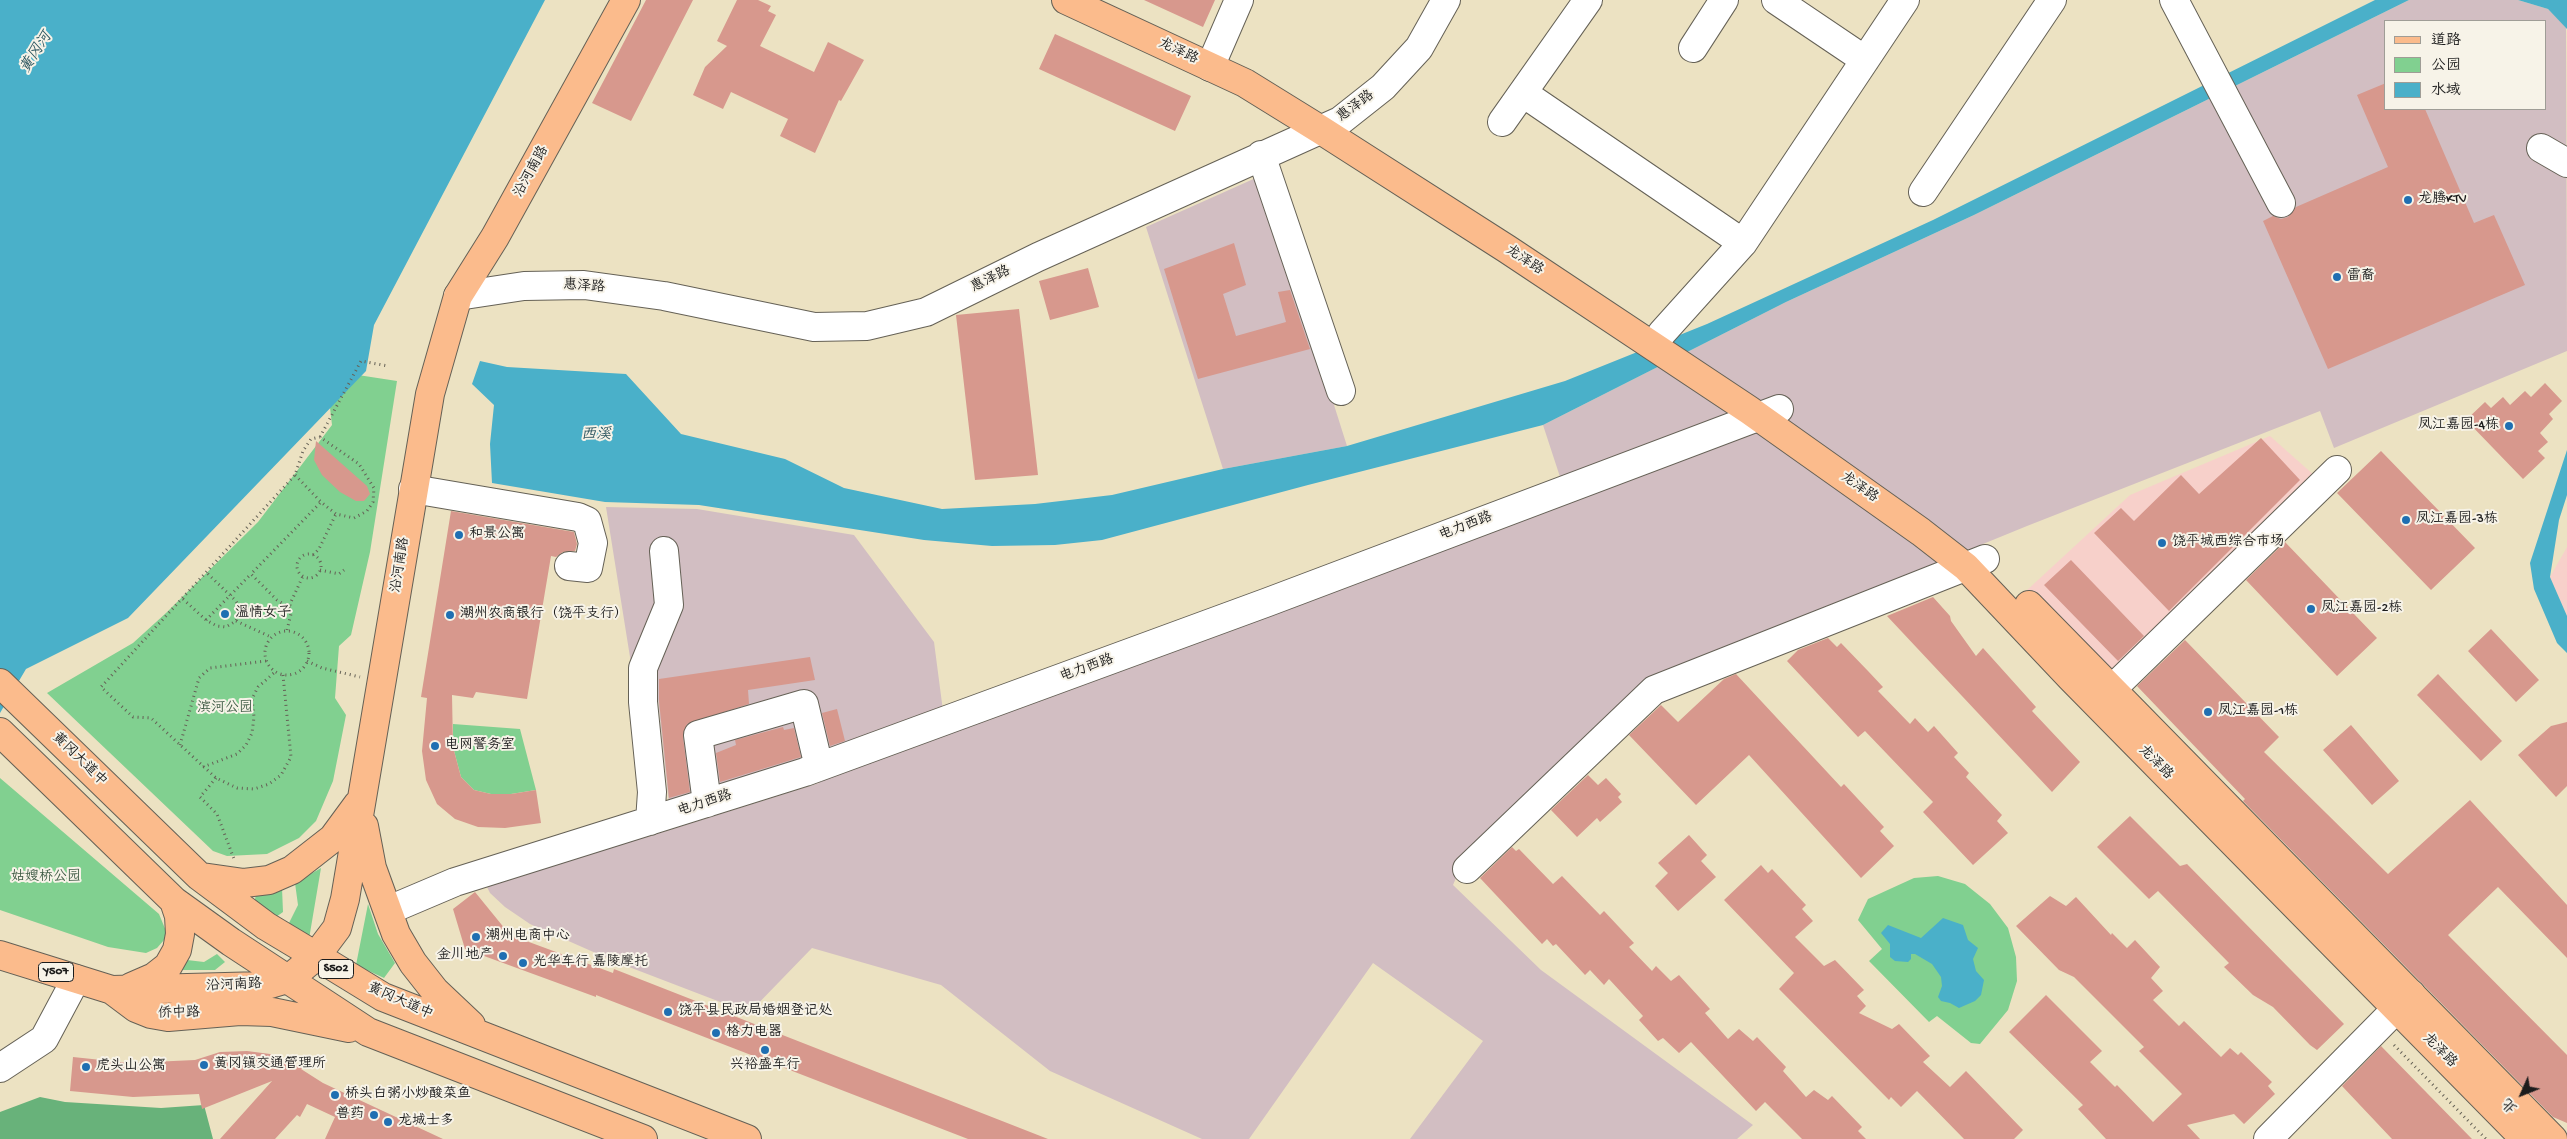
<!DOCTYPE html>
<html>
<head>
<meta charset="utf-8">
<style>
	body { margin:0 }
	#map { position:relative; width:2567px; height:1139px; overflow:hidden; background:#ece2c2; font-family:"Gochi Hand","LXGW WenKai TC",sans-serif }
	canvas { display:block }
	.legend { position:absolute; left:2384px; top:20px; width:162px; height:90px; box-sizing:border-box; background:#f7f3e8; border:1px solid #9f9d96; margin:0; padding:6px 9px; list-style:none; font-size:15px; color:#1c1c1c }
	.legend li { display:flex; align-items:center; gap:10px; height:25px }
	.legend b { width:25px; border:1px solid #9f9d96 }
	.north { position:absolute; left:2497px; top:1069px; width:50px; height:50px; -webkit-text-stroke:4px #f7f3e8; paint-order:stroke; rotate:226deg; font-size:14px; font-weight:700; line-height:20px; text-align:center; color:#1c1c1c }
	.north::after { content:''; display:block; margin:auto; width:18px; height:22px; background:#1c1c1c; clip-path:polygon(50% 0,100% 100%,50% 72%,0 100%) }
</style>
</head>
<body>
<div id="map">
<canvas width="2567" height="1139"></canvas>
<ul class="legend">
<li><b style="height:6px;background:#fbbb8c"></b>道路</li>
<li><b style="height:14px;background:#81d090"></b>公园</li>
<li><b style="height:14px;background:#4ab0c9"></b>水域</li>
</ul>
<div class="north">北</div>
</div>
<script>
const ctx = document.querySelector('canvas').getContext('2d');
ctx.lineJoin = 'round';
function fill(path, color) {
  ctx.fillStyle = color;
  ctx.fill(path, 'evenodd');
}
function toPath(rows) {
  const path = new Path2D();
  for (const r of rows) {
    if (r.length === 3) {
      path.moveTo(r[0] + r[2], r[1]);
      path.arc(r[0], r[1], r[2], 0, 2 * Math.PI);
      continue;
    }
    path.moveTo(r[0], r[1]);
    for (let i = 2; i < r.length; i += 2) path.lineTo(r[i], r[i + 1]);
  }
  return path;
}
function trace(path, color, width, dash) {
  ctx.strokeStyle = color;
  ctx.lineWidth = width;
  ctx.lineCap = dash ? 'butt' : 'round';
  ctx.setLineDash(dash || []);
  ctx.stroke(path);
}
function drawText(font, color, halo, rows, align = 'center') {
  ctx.font = font + ' "Gochi Hand","LXGW WenKai TC",sans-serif';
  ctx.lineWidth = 4;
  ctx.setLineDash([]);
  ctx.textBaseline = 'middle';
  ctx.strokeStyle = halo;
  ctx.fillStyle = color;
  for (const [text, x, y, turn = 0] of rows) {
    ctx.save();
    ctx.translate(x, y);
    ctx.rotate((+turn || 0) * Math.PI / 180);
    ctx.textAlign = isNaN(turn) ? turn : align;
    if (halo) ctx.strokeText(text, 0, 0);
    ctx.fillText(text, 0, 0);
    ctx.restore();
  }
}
const built = toPath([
	[2270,436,2315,476,2109,678,2025,592,2130,495],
	[2567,547,2567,616,2550,577]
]);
const industrial = toPath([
	[2409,0,2518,0,2548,9,2566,27,2567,351,2334,448,2320,411,2027,526,1648,681,1467,852,1453,885,1541,970,1753,1125,1737,1139,1410,1139,1483,1041,1373,963,1249,1139,1202,1139,1050,1071,941,985,812,948,749,1013,616,962,530,924,505,907,490,893,475,863,647,837,819,783,845,744,669,804,656,680,634,682,606,507,697,509,854,535,934,642,943,711,1562,483,1543,425,1786,302,1974,215],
	[2386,21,2546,21,2546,109,2386,109],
	[1258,177,1277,225,1347,446,1223,469,1146,227]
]);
const green = toPath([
	[358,375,397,381,370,552,351,635,339,646,335,698,346,715,333,781,316,821,299,838,267,854,227,856,213,851,47,693,133,643,166,613,258,522,332,425,328,390],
	[453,724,520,729,536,790,511,794,491,794,474,790,461,777,453,747],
	[0,778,159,914,166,931,164,940,157,948,146,953,108,947,0,910],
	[321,868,309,939,288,925,298,905,295,883],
	[1938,876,1965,884,1990,904,2008,928,2016,957,2017,981,2008,1010,1980,1044,1971,1043,1937,1016,1929,1022,1869,961,1882,949,1858,920,1868,899,1914,878],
	[282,888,283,912,276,917,254,903,256,895],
	[368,904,378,934,395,963,384,978,356,965],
	[217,954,225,962,215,970,175,970,187,960,204,962]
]);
const forest = toPath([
	[40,1097,65,1102,161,1108,204,1105,213,1139,0,1139,0,1112]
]);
const water = toPath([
	[0,0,545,0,374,325,366,371,128,618,26,669,0,713],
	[2375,0,2409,0,1974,215,1786,302,1543,425,1308,485,1102,540,1055,545,992,546,924,540,699,505,605,502,492,483,490,444,494,405,472,384,480,361,507,367,626,374,681,434,785,459,844,488,942,509,1035,504,1112,495,1223,469,1347,446,1565,381,1707,324,1933,220],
	[2518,0,2567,0,2567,29,2548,9],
	[2567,450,2567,495,2559,520,2550,577,2567,616,2567,653,2557,643,2534,589,2530,563],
	[1943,918,1963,925,1968,940,1978,948,1973,959,1976,971,1984,980,1981,995,1975,1001,1959,1008,1950,1003,1941,1001,1938,997,1942,986,1941,977,1932,964,1915,954,1911,954,1911,959,1908,962,1895,961,1890,957,1890,944,1881,933,1888,925,1921,938]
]);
const building = toPath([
	[646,0,693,0,631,121,592,103],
	[737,0,758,0,771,6,768,11,776,15,760,46,814,72,828,42,864,60,841,101,839,100,815,153,780,136,788,119,731,92,723,109,693,95,705,67,727,46,717,41],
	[1144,0,1215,0,1203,27],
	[1055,34,1191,96,1175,131,1039,69],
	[2386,83,2386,109,2425,109,2474,223,2494,215,2525,285,2328,369,2263,221,2273,216,2281,219,2288,217,2296,207,2388,167,2357,95],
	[1234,243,1246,285,1223,294,1236,336,1286,322,1278,292,1290,290,1310,349,1198,379,1164,269],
	[1088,268,1099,307,1050,320,1039,281],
	[1019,309,1038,475,975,480,956,315],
	[2545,383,2562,401,2549,414,2553,419,2540,433,2548,442,2538,451,2545,458,2523,479,2466,420,2485,402,2491,408,2503,397,2510,405,2525,391,2531,397],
	[2261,438,2300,480,2169,611,2094,533,2121,508,2134,521,2181,475,2199,494],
	[316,441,367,486,370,494,364,501,356,501,340,492,322,475,314,460],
	[2381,451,2475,548,2431,590,2337,493],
	[451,511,574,532,577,544,575,551,563,552,556,557,551,556,527,699,476,692,473,698,452,695,453,747,461,777,474,790,491,794,511,794,536,790,541,823,505,828,478,827,455,819,437,804,426,780,422,751,427,698,421,697],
	[2285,542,2377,638,2337,676,2246,580],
	[2071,560,2144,636,2118,661,2044,585],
	[1933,597,1950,616,1951,621,1976,656,1983,648,2036,707,2032,711,2080,762,2052,792,1887,616],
	[2491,629,2539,680,2516,702,2468,651],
	[1828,638,1837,647,1841,643,1868,671,1883,687,1878,691,1910,724,1915,718,1928,732,1934,726,1958,753,1954,757,1969,773,1966,777,2002,815,1997,821,2008,833,1973,865,1923,812,1933,802,1865,731,1858,737,1787,661,1798,650],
	[2185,640,2279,737,2264,752,2388,874,2470,800,2567,905,2567,958,2498,887,2448,935,2567,1055,2567,1123,2553,1117,2243,801,2245,799,2137,686],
	[810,657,815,680,748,690,749,704,687,724,683,737,690,792,669,798,659,701,659,679],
	[1736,674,1841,787,1844,784,1884,827,1880,831,1894,846,1861,878,1749,755,1696,805,1629,735,1661,705,1678,722,1724,679],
	[2438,674,2502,741,2481,761,2417,695],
	[837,709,845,741,830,746,822,713],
	[2567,722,2567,786,2556,797,2518,755,2551,726],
	[2351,725,2399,781,2372,805,2323,750],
	[783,727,784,730,794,728,801,757,720,782,716,753,736,745,735,740],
	[1588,775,1598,785,1606,778,1621,794,1618,797,1622,802,1600,822,1597,818,1577,837,1551,810],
	[2130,816,2180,866,2187,864,2344,1024,2317,1050,2310,1045,2273,1007,2253,995,2224,967,2229,963,2158,891,2149,899,2097,847],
	[1689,835,1707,855,1701,861,1716,877,1678,911,1655,886,1668,873,1658,863],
	[1512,847,1516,851,1519,849,1553,884,1562,876,1600,915,1604,911,1634,943,1629,947,1652,971,1656,966,1671,981,1679,975,1710,1009,1705,1013,1728,1039,1739,1029,1753,1041,1757,1037,1786,1067,1783,1071,1806,1097,1814,1090,1828,1100,1832,1096,1862,1127,1858,1131,1866,1139,1802,1139,1765,1102,1756,1111,1691,1042,1679,1053,1663,1038,1658,1041,1639,1020,1643,1016,1609,979,1604,985,1590,970,1585,975,1556,944,1553,946,1547,939,1542,944,1480,878],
	[1761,865,1768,873,1772,869,1806,905,1802,909,1813,921,1795,937,1824,966,1835,960,1864,990,1857,996,1866,1006,1859,1013,1892,1029,1899,1024,1930,1056,1923,1062,1950,1087,1966,1071,2023,1130,2014,1139,1964,1139,1917,1091,1901,1107,1891,1097,1889,1100,1779,989,1794,973,1724,900],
	[475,892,510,935,613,973,614,969,1048,1139,968,1139,596,995,596,997,465,949,453,909],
	[2050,896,2066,906,2076,897,2111,935,2112,933,2127,948,2135,940,2160,967,2151,978,2163,991,2153,1000,2179,1026,2184,1021,2221,1057,2230,1048,2238,1055,2241,1052,2272,1082,2268,1086,2275,1094,2244,1124,2234,1114,2187,1125,2200,1139,2106,1139,2078,1109,2083,1105,2009,1032,2046,995,2102,1051,2090,1062,2115,1087,2117,1085,2153,1122,2182,1094,2139,1051,2144,1047,2074,977,2059,970,2016,926],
	[2381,1046,2472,1139,2392,1139,2342,1086],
	[247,1051,270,1054,304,1068,301,1069,323,1083,443,1139,325,1139,335,1117,307,1104,300,1117,297,1115,275,1139,220,1139,272,1081,202,1109,199,1094,133,1097,70,1091,73,1057,130,1063,195,1060,220,1052]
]);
const path = toPath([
	[320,437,361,361,388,366],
	[309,566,12],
	[313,555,319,549,336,514],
	[320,570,339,574,344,570],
	[183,599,206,620,217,626,226,627,236,621,241,609,235,600,207,573],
	[290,608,277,600,251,574,321,502],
	[206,620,251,574],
	[236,621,271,637],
	[287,630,291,614,290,604,303,576],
	[287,653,22],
	[307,661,322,668,360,677],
	[283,675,291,757,281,775,269,784,254,789,237,788,216,778,151,718,133,717,101,687,295,475,303,451,311,439,320,437,359,464,374,488,373,502,367,511,354,518,336,514,321,502,295,475],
	[180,745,199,678,210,668,266,661],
	[203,767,237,754,246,745,252,733,254,717,252,699,258,687,275,672],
	[216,778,200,797,217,814,234,859],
	[2394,1045,2486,1139]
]);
const minor = toPath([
	[1776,0,1865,60],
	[2174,0,2281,203],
	[1693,48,1724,0],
	[1210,67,1239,0],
	[1523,93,1743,243],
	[1502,122,1588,0],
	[2541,148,2567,163],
	[1261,155,1341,391],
	[1923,192,2052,0],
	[458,296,524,286,584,285,664,296,814,327,867,326,926,312,1038,257,1340,121,1383,87,1419,48,1446,0],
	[1662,333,1743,243,1905,0],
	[413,489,578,517,587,521,593,543,588,568,569,566],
	[2111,690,2337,470],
	[707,803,698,735,804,704,819,767],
	[650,821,652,792,643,702,643,668,669,605,664,551],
	[1467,869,1654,690,1985,559],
	[389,910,455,882,805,772,1268,602,1779,409],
	[0,1068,44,1039,76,979],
	[2268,1139,2411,994]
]);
const major = toPath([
	[1066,0,1245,83,1321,130,1507,249,1749,410,1921,532,1966,567,2071,678,2525,1139],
	[2029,605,2553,1139],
	[0,683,199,876,266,926,316,956,383,997,747,1139],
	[0,732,174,901,231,942,368,1032,643,1139],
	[364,826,372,868,396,934,413,963,435,991,471,1025],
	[202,877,244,883,269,880,292,870,333,838,358,804],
	[0,955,112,990,136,1008,151,1014,168,1017,240,1011,272,1012,349,1028],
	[131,987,154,977,168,966,177,950,180,934,179,916,174,901],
	[112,990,263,986,290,978,316,956,337,928,345,899,430,394,458,296,495,237,626,0]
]);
const markers = [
	[2408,200,5,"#1f6fb2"],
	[2337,277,5,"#1f6fb2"],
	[2509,426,5,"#1f6fb2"],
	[2406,520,5,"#1f6fb2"],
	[459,535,5,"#1f6fb2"],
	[2162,543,5,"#1f6fb2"],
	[2311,609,5,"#1f6fb2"],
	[225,614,5,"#1f6fb2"],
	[450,615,5,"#1f6fb2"],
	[2208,712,5,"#1f6fb2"],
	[435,746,5,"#1f6fb2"],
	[476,937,5,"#1f6fb2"],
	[503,956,5,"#1f6fb2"],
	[523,963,5,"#1f6fb2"],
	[668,1012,5,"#1f6fb2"],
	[716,1033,5,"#1f6fb2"],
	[765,1050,5,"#1f6fb2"],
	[204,1065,5,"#1f6fb2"],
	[86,1067,5,"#1f6fb2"],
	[335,1095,5,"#1f6fb2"],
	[374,1115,5,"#1f6fb2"],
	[388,1122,5,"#1f6fb2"]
];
const shields = [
	[336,969,35],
	[56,972,35]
];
const shieldNames = [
	["S502",336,969],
	["Y507",56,972]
];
const streetNames = [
	["龙泽路",1178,52,25],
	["惠泽路",1356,107,-37],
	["沿河南路",532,172,-61],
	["龙泽路",1524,261,33],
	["惠泽路",991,280,-26],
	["惠泽路",584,287,4],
	["龙泽路",1859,488,35],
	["电力西路",1466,527,-21],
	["沿河南路",401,565,-81],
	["电力西路",1087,669,-20],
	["黄冈大道中",79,760,44],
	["龙泽路",2155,763,45],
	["电力西路",705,804,-18],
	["沿河南路",234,986,-3],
	["黄冈大道中",400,1002,24],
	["侨中路",179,1014,-1],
	["龙泽路",2439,1051,45]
];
const poiNames = [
	["龙腾KTV",2418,200],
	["雷裔",2347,277],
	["凤江嘉园-4栋",2499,426,"right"],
	["凤江嘉园-3栋",2416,520],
	["和景公寓",469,535],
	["饶平城西综合市场",2172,543],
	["凤江嘉园-2栋",2321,609],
	["温情女子",235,614],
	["潮州农商银行（饶平支行）",460,615],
	["凤江嘉园-1栋",2218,712],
	["电网警务室",445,746],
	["潮州电商中心",486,937],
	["金川地产",493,956,"right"],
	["光华车行 嘉陵摩托",533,963],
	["饶平县民政局婚姻登记处",678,1012],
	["格力电器",726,1033],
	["黄冈镇交通管理所",214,1065],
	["兴裕盛车行",765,1066,"center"],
	["虎头山公寓",96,1067],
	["桥头白粥小炒酸菜鱼",345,1095],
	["兽药",364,1115,"right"],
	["龙城士多",398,1122]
];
const parkNames = [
	["滨河公园",225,709],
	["姑嫂桥公园",46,878]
];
const waterNames = [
	["黄冈河",37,53,-57],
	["西溪",596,436]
];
fill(built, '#f7d0ca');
fill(industrial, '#d2bec2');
fill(green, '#81d090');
fill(forest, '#68b27a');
fill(water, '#4ab0c9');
fill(building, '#d7988d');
trace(minor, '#656156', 30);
trace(major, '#656156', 30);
trace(path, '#656156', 3, [1, 4]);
trace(minor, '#fff', 28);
trace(major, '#fbbb8c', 28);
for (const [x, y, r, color] of markers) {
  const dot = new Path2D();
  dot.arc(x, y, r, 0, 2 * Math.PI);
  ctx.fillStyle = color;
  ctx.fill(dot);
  trace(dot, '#f7f3e8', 2);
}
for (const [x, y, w] of shields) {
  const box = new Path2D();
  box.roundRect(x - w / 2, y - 9.5, w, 19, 4);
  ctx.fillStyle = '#f7f3e8';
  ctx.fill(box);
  trace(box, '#1c1c1c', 1);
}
drawText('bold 12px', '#1c1c1c', null, shieldNames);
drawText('14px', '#1c1c1c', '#f7f3e8', streetNames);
drawText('14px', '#1c1c1c', '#f7f3e8', poiNames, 'left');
drawText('14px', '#3f5b45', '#f7f3e8', parkNames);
drawText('italic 15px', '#2e5761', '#f7f3e8', waterNames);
</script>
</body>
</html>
